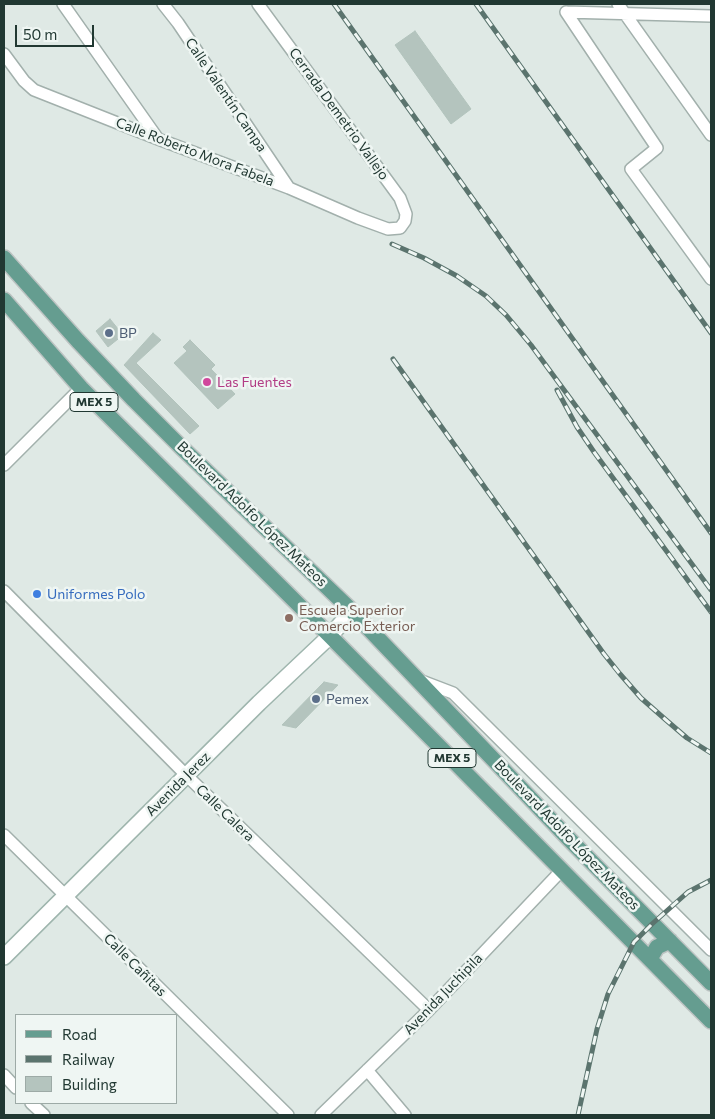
<!DOCTYPE html>
<html>
<head>
<meta charset="utf-8">
<style>
	body { margin:0 }
	#map { position:relative; width:715px; height:1119px; overflow:hidden; background:#dfe9e5; font-family:Commissioner,sans-serif }
	canvas { display:block }
	.frame { position:absolute; inset:0; border:5px solid #213832; pointer-events:none }
	.legend { position:absolute; left:15px; top:1014px; width:162px; height:90px; box-sizing:border-box; background:#eff6f3; border:1px solid #9daaa6; margin:0; padding:6px 9px; list-style:none; font-size:15px; color:#213832 }
	.legend li { display:flex; align-items:center; gap:10px; height:25px }
	.legend b { width:25px; border:1px solid #9daaa6 }
	.scale { position:absolute; left:15px; top:25px; width:79px; height:22px; box-sizing:border-box; border:2px solid #213832; border-top:0; padding-left:6px; font-size:15px; line-height:18px; white-space:nowrap; color:#213832; -webkit-text-stroke:4px #eff6f3; paint-order:stroke }
</style>
</head>
<body>
<div id="map">
<canvas width="715" height="1119"></canvas>
<div class="frame"></div>
<ul class="legend">
<li><b style="height:6px;background:#659d90"></b>Road</li>
<li><b style="height:6px;background:#5b746e"></b>Railway</li>
<li><b style="height:14px;background:#b4c4be"></b>Building</li>
</ul>
<div class="scale">50 m</div>
</div>
<script>
const ctx = document.querySelector('canvas').getContext('2d');
ctx.lineJoin = 'round';
function fill(path, color) {
  ctx.fillStyle = color;
  ctx.fill(path, 'evenodd');
}
function toPath(rows) {
  const path = new Path2D();
  for (const r of rows) {
    path.moveTo(r[0], r[1]);
    for (let i = 2; i < r.length; i += 2) path.lineTo(r[i], r[i + 1]);
  }
  return path;
}
function trace(path, color, width, dash) {
  ctx.strokeStyle = color;
  ctx.lineWidth = width;
  ctx.lineCap = dash ? 'butt' : 'round';
  ctx.setLineDash(dash || []);
  ctx.stroke(path);
}
function drawText(font, color, halo, rows, align = 'center') {
  ctx.font = font + ' Commissioner,sans-serif';
  ctx.lineWidth = 5;
  ctx.setLineDash([]);
  ctx.textBaseline = 'middle';
  ctx.strokeStyle = halo;
  ctx.fillStyle = color;
  for (const [text, x, y, turn = 0] of rows) {
    ctx.save();
    ctx.translate(x, y);
    ctx.rotate((+turn || 0) * Math.PI / 180);
    ctx.textAlign = isNaN(turn) ? turn : align;
    if (halo) ctx.strokeText(text, 0, 0);
    ctx.fillText(text, 0, 0);
    ctx.restore();
  }
}
const building = toPath([
	[415,31,471,109,451,124,395,45,415,31],
	[110,319,123,335,108,347,96,331,110,319],
	[153,333,161,340,136,363,199,426,190,434,124,365,153,333],
	[190,340,215,365,211,369,235,394,218,409,174,363,187,351,183,347,190,340],
	[324,682,338,685,296,728,282,725,324,682]
]);
const street = toPath([
	[63,4,158,139],
	[163,4,178,23,289,188],
	[618,4,711,135],
	[566,12,657,148,631,169,711,279],
	[566,12,711,16],
	[4,54,24,81,34,90,158,139,289,188,358,218,388,229,400,228,405,221,406,214,400,198,258,4],
	[4,465,81,388],
	[4,591,186,775,429,1010],
	[419,680,453,693,711,950],
	[4,835,288,1115],
	[367,1070,405,1115],
	[4,1075,16,1088],
	[31,1103,44,1115],
	[321,1115,429,1010,561,871]
]);
const secondary = toPath([
	[4,957,259,703,330,636,352,611]
]);
const primary = toPath([
	[4,258,78,341,134,400,182,448,352,611,569,839,711,983],
	[4,300,81,388,330,636,711,1021],
	[650,959,657,947,670,941]
]);
const rail = toPath([
	[334,4,711,533],
	[476,4,711,333],
	[392,244,424,258,457,276,486,296,506,315,531,345,711,590],
	[393,359,604,654,620,674,641,698,666,720,687,738,711,753],
	[557,390,577,427,594,452,711,612],
	[578,1115,597,1029,608,994,634,942,652,924,688,892,711,880]
]);
const markers = [
	[109,333,5,"#5c6f8a"],
	[207,382,5,"#d1479c"],
	[37,594,5,"#3f7fe0"],
	[289,618,5,"#8d6e63"],
	[316,699,5,"#5c6f8a"]
];
const shields = [
	[94,402,48],
	[452,758,48]
];
const shieldNames = [
	["MEX 5",94,402],
	["MEX 5",452,758]
];
const streetNames = [
	["Calle Valentín Campa",226,95,56],
	["Cerrada Demetrio Vallejo",339,114,54],
	["Calle Roberto Mora Fabela",195,152,21],
	["Boulevard Adolfo López Mateos",252,514,44],
	["Avenida Jerez",178,784,-45],
	["Calle Calera",225,813,44],
	["Boulevard Adolfo López Mateos",567,835,46],
	["Calle Cañitas",135,965,45],
	["Avenida Juchipila",443,994,-46]
];
const serviceNames = [
	["BP",119,333],
	["Pemex",326,699]
];
const hotelNames = [
	["Las Fuentes",217,382]
];
const shopNames = [
	["Uniformes Polo",47,594]
];
const educationNames = [
	["Escuela Superior",299,610],
	["Comercio Exterior",299,626]
];
fill(building, '#b4c4be');
trace(building, '#b2c3bc', 1);
trace(street, '#a2b0ac', 14);
trace(secondary, '#9eb5ad', 18);
trace(primary, '#bcc3c2', 18);
trace(street, '#fff', 11);
trace(secondary, '#fff', 15);
trace(primary, '#659d90', 15);
trace(rail, '#5b746e', 5);
trace(rail, '#eff6f3', 3, [9]);
for (const [x, y, r, color] of markers) {
  const dot = new Path2D();
  dot.arc(x, y, r, 0, 2 * Math.PI);
  ctx.fillStyle = color;
  ctx.fill(dot);
  trace(dot, '#eff6f3', 2);
}
for (const [x, y, w] of shields) {
  const box = new Path2D();
  box.roundRect(x - w / 2, y - 9.5, w, 19, 4);
  ctx.fillStyle = '#eff6f3';
  ctx.fill(box);
  trace(box, '#213832', 1);
}
drawText('bold 12px', '#213832', null, shieldNames);
drawText('14px', '#213832', '#eff6f3', streetNames);
drawText('14px', '#4e5e75', '#eff6f3', serviceNames, 'left');
drawText('14px', '#b23c85', '#eff6f3', hotelNames, 'left');
drawText('14px', '#366cbe', '#eff6f3', shopNames, 'left');
drawText('14px', '#785e54', '#eff6f3', educationNames, 'left');
</script>
</body>
</html>
